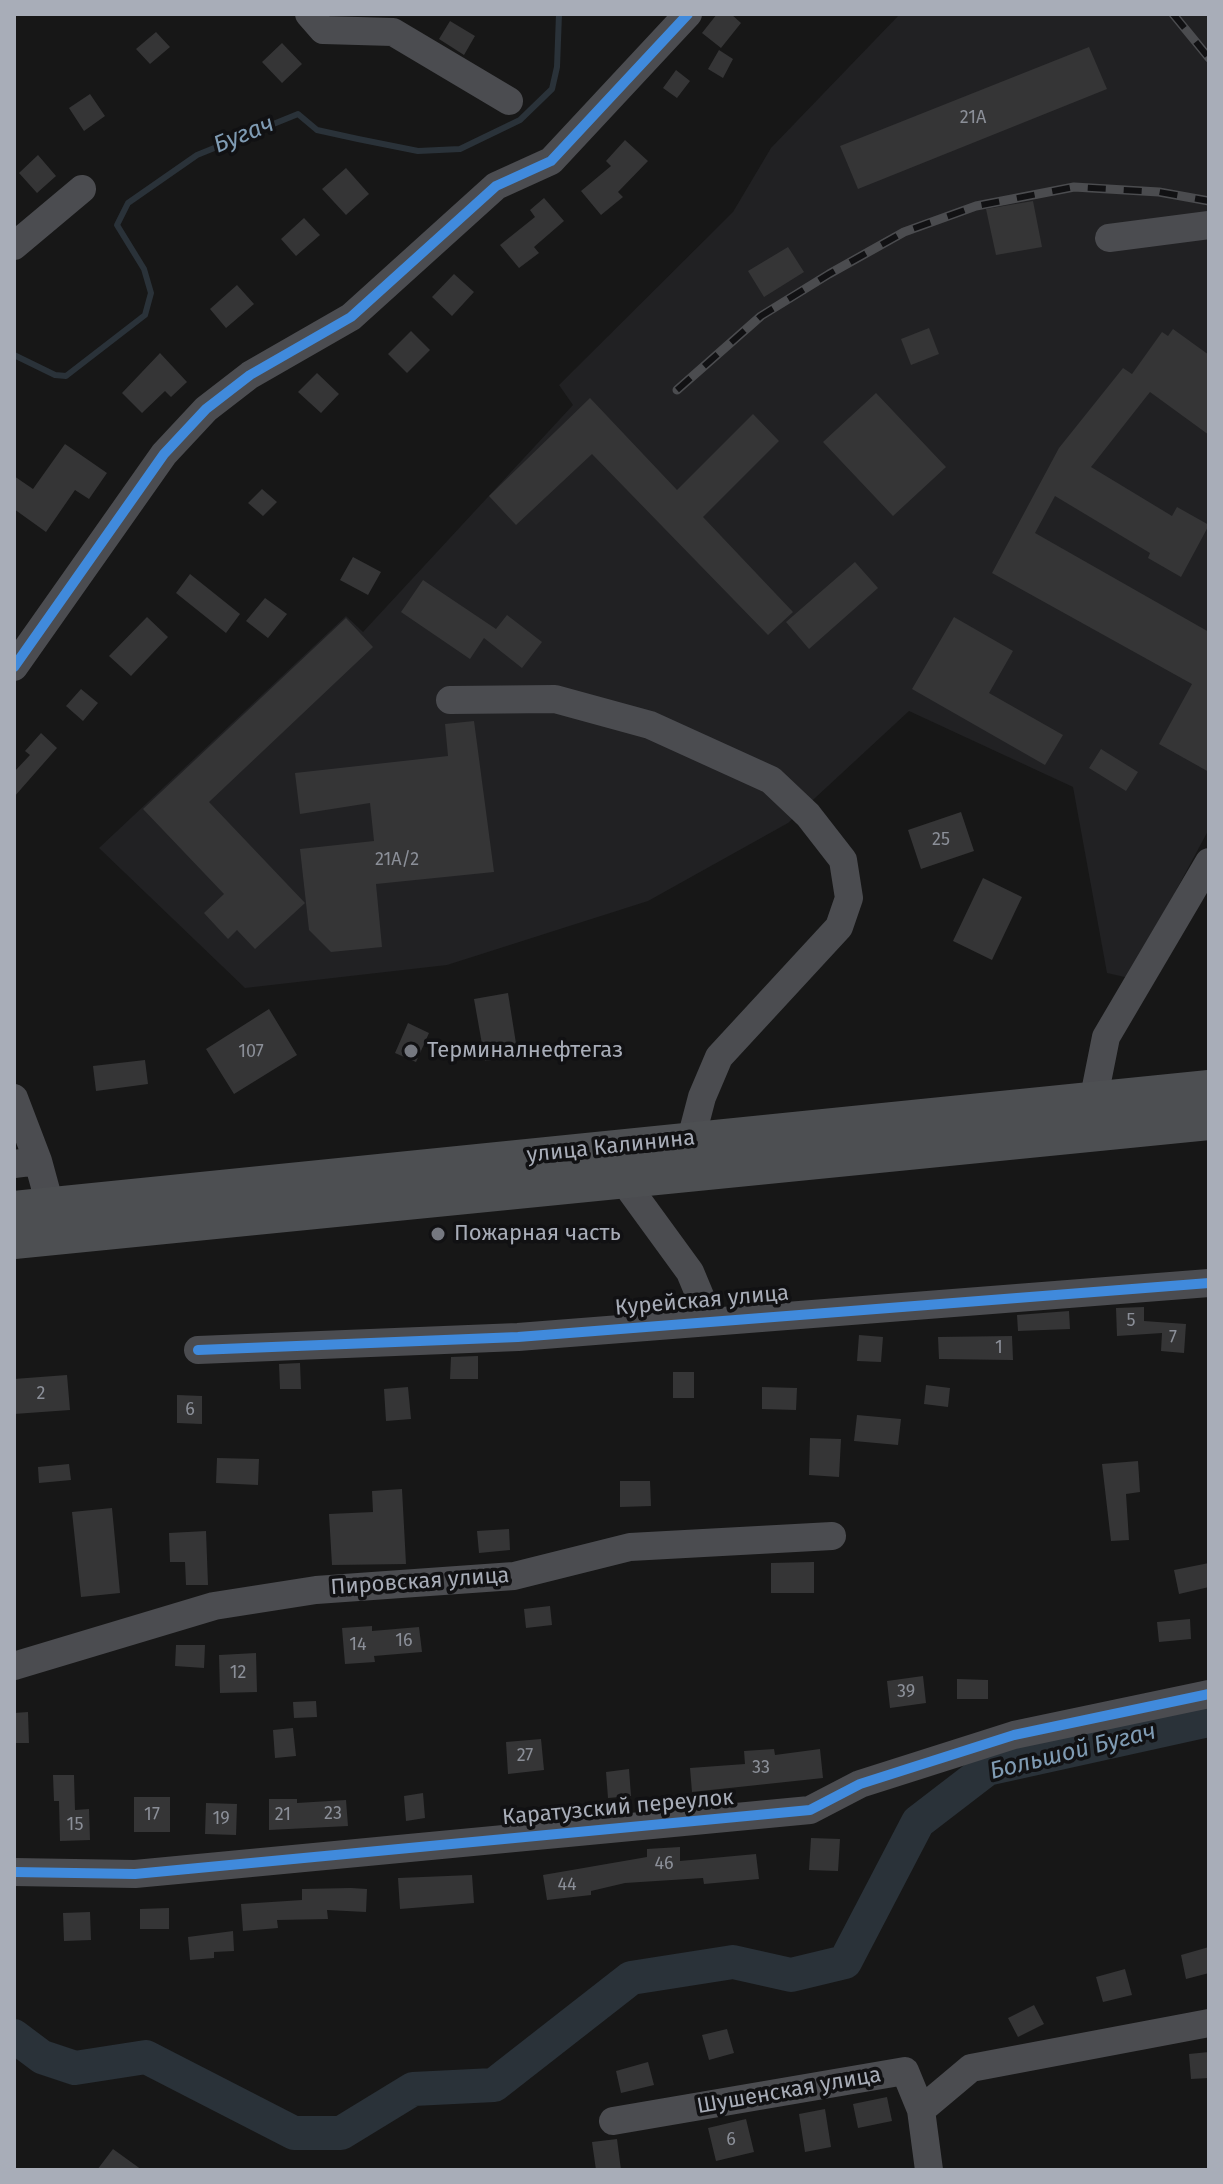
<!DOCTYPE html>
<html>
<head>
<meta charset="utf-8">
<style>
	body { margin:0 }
	#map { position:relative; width:1223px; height:2184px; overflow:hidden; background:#171717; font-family:"Fira Sans",sans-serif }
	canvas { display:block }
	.frame { position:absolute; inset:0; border:16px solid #a8adb8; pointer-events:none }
</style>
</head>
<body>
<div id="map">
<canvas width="1223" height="2184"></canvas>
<div class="frame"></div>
</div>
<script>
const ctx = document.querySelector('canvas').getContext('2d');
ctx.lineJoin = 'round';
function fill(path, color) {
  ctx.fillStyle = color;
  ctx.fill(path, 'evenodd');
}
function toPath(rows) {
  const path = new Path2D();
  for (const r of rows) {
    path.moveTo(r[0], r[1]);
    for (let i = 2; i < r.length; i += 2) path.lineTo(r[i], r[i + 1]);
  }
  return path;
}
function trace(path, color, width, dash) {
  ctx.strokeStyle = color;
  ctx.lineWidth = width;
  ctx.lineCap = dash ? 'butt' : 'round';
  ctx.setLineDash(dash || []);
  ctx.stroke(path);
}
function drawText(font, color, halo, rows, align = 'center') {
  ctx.font = font + ' "Fira Sans",sans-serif';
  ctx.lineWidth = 7;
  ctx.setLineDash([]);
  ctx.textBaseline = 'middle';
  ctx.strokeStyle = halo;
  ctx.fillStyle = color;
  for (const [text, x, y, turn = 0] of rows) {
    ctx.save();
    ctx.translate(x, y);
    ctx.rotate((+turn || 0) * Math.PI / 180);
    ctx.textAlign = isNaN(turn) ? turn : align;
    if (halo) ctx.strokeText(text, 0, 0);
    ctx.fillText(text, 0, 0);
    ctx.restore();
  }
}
const built = toPath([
	[900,14,1209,14,1209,829,1129,978,1107,973,1073,787,909,711,788,823,648,901,447,965,245,988,99,848,346,616,363,632,573,405,559,385,733,212,771,148]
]);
const stream = toPath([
	[14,355,55,375,66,376,145,315,151,293,144,269,117,225,128,203,197,155,298,114,317,130,358,139,418,151,460,149,520,120,552,89,557,67,559,14]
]);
const river = toPath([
	[14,2036,42,2057,75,2068,146,2057,294,2133,341,2133,413,2089,494,2085,631,1978,733,1962,791,1975,845,1962,918,1822,987,1769,1209,1720]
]);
const building = toPath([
	[717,14,731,14,741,23,721,48,702,33],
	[450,21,475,36,464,55,439,39],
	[156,32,170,47,150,64,136,49],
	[282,43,302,64,282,83,262,62],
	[1089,47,1107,89,858,189,840,146],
	[719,50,733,59,723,78,708,69],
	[676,70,690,81,677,98,663,88],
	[90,94,105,116,84,131,69,108],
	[625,140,648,161,618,192,623,197,601,215,581,191,611,166,606,161],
	[38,155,56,176,37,193,19,173],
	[346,168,369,194,346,215,322,189],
	[544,198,564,221,534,247,539,253,519,268,500,245,535,217,530,210],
	[1033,201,1042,247,996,255,986,209],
	[304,218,320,235,296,256,281,239],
	[788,247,804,272,764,297,748,271],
	[454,274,474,292,452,316,432,297],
	[237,285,254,304,226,328,210,309],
	[929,328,939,354,911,365,901,339],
	[1173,329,1209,355,1209,435,1150,392,1091,467,1172,516,1177,507,1209,525,1181,577,1148,558,1150,553,1055,496,1035,533,1209,632,1209,772,1159,744,1192,684,992,573,1059,448,1123,368,1132,374,1162,332,1168,336],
	[411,331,430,350,407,373,388,354],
	[160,353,187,382,171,397,165,391,142,413,122,393],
	[317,373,339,394,321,413,298,392],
	[876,393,946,467,893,516,823,442],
	[590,398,677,490,753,414,779,441,703,517,793,612,768,635,592,454,516,525,489,496],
	[65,444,107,473,89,499,75,490,46,532,14,509,14,476,33,489],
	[262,489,277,502,263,516,248,503],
	[353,557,381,572,368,595,340,580],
	[855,562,878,588,809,649,786,622],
	[190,574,240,614,226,633,176,593],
	[423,580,496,629,507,615,542,642,522,668,484,638,470,659,401,612],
	[265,598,287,614,268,638,246,621],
	[147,617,168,637,131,676,109,656],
	[954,617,1013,651,989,693,1063,735,1045,765,912,689],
	[346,618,373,647,209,802,305,903,255,949,237,930,228,939,204,913,224,894,143,809],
	[81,689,98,703,83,721,66,706],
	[474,721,494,872,376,884,382,947,331,952,309,930,300,849,374,841,370,803,300,814,295,773,448,756,445,724],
	[41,733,57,748,14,797,14,772,30,755,25,751],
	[1101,749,1138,772,1126,791,1089,768],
	[961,812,974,851,921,869,908,830],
	[983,878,1022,897,992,960,953,941],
	[508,993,518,1056,485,1061,474,999],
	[269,1009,297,1055,234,1094,206,1049],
	[408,1023,429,1033,416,1062,395,1053],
	[145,1060,148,1084,96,1091,93,1066],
	[1144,1307,1144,1321,1186,1324,1184,1353,1161,1351,1162,1333,1117,1336,1116,1308],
	[1069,1311,1070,1329,1018,1331,1017,1315],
	[859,1335,883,1337,881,1362,857,1361],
	[1012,1336,1013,1360,939,1359,938,1337],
	[478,1356,478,1379,450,1379,451,1357],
	[300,1363,301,1389,280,1389,279,1364],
	[673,1372,694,1372,694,1398,673,1398],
	[67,1375,70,1410,14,1414,14,1379],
	[926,1385,950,1388,948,1407,924,1404],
	[408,1387,411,1419,386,1421,384,1389],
	[762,1387,797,1388,796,1410,762,1409],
	[177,1395,202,1396,202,1424,177,1423],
	[857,1415,901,1419,898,1445,854,1441],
	[810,1438,841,1439,839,1477,809,1475],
	[217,1458,259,1459,258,1485,216,1483],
	[1138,1461,1140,1492,1126,1494,1129,1540,1111,1541,1102,1464],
	[69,1464,71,1480,39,1483,38,1467],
	[620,1481,650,1481,651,1506,620,1507],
	[402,1489,406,1564,332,1565,329,1514,373,1512,372,1491],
	[112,1508,120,1593,81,1597,72,1512],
	[509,1529,510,1550,479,1553,477,1531],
	[206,1531,208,1585,186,1585,185,1562,170,1562,169,1533],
	[814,1562,814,1593,771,1593,771,1563],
	[1209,1563,1209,1587,1179,1594,1174,1570],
	[550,1606,552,1625,526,1628,524,1609],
	[1190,1619,1191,1639,1159,1642,1157,1622],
	[372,1626,372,1631,419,1627,422,1652,374,1656,375,1662,345,1664,342,1628],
	[176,1645,205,1645,204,1668,175,1666],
	[256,1653,257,1692,220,1693,219,1655],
	[923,1676,926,1703,890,1708,887,1681],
	[957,1679,988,1680,988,1699,957,1699],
	[316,1701,317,1717,294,1718,293,1702],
	[28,1712,29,1743,14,1743,14,1713],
	[293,1728,296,1756,275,1758,273,1730],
	[541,1739,544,1770,508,1774,506,1742],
	[774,1749,775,1755,820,1749,823,1778,692,1792,690,1768,745,1764,744,1751],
	[629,1769,631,1796,608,1798,606,1772],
	[53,1775,74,1775,75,1810,89,1809,90,1840,60,1841,59,1801,54,1801],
	[423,1793,425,1818,406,1821,404,1796],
	[134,1797,170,1797,170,1832,134,1832],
	[269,1799,297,1799,297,1803,346,1800,348,1826,269,1830],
	[206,1803,237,1804,236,1835,205,1834],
	[811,1838,840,1839,838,1871,809,1870],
	[680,1847,680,1861,756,1854,759,1879,704,1884,703,1878,625,1883,591,1891,591,1895,547,1900,543,1875,647,1857,647,1849],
	[472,1875,474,1903,400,1909,398,1878],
	[351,1888,367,1889,366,1912,327,1910,328,1919,277,1920,278,1928,243,1931,241,1904,302,1900,302,1889],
	[169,1908,169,1929,140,1929,140,1909],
	[90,1912,91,1940,64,1941,63,1913],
	[233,1931,234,1951,214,1952,214,1958,190,1960,188,1937],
	[1209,1947,1209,1973,1186,1979,1181,1955],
	[1125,1969,1132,1995,1103,2002,1096,1977],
	[1034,2005,1044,2024,1018,2037,1008,2018],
	[727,2029,734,2053,709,2060,702,2035],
	[1209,2052,1209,2078,1191,2079,1189,2054],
	[648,2062,654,2085,621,2093,616,2071],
	[887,2097,892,2121,858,2128,853,2104],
	[825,2109,831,2147,805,2152,799,2114],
	[746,2119,754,2152,716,2161,708,2128],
	[617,2139,621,2170,596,2170,592,2142],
	[113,2149,142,2170,97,2170]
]);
const minor = toPath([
	[309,14,323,30,393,32,509,101],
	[1109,238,1209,225],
	[14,246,82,189],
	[14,667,164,454,206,409,250,375,351,317,496,186,551,161,688,14],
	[450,700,555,699,650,725,771,780,808,815,843,860,849,898,839,927,719,1057,702,1097,691,1139],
	[1094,1097,1106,1037,1209,862],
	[14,1098,38,1161],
	[14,1164,38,1161,50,1205],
	[623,1180,690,1272,710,1320],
	[198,1350,518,1337,1209,1283],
	[14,1666,214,1606,316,1590,514,1576,630,1547,832,1536],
	[14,1872,135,1874,810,1810,860,1784,1014,1735,1209,1694],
	[921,2110,929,2170],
	[613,2121,905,2071,921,2110,971,2068,1209,2023]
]);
const major = toPath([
	[14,1209,1209,1088],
	[14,1241,1209,1122]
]);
const rail = toPath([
	[1173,14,1209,58],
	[677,390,761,316,829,274,904,232,976,206,1074,187,1159,192,1209,201]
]);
const cycleway = toPath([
	[14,667,164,454,206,409,250,375,351,317,496,186,551,161,688,14],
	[198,1350,518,1337,1209,1283],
	[14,1872,135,1874,810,1810,860,1784,1014,1735,1209,1694]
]);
const markers = [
	[411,1051,8,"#757880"],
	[438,1234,8,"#757880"]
];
const numberNames = [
	["21А",973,118],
	["25",941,840],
	["21А/2",397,860],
	["107",251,1052],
	["5",1131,1321],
	["7",1173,1338],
	["1",999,1348],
	["2",41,1394],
	["6",190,1410],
	["16",404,1641],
	["14",358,1645],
	["12",238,1673],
	["39",906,1692],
	["27",525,1756],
	["33",761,1768],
	["23",333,1814],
	["17",152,1815],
	["21",283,1815],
	["19",221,1819],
	["15",75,1825],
	["46",664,1864],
	["44",567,1885],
	["6",731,2140]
];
const poiNames = [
	["Терминалнефтегаз",427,1051],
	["Пожарная часть",454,1234]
];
const streetNames = [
	["улица Калинина",611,1147,-6],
	["Курейская улица",702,1301,-5],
	["Пировская улица",420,1582,-4],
	["Каратузский переулок",618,1808,-5],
	["Шушенская улица",789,2091,-10]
];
const waterNames = [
	["Бугач",244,135,-22],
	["Большой Бугач",1073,1752,-14]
];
fill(built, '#212123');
trace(stream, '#2a3239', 6);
trace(river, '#2a3239', 34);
fill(building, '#353536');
trace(minor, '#4b4c50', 28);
trace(major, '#4d4f52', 36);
trace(rail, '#4b4c4f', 9);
trace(rail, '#111113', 6, [18]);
trace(cycleway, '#408adc', 10);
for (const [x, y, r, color] of markers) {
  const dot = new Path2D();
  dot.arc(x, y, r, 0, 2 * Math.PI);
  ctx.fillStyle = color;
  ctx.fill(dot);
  trace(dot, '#111113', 3);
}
drawText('18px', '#8b8f98', null, numberNames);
drawText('22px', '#a8adb8', '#111113', poiNames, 'left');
drawText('22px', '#a8adb8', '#111113', streetNames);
drawText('italic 24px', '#7f9bb3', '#111113', waterNames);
</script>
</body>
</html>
